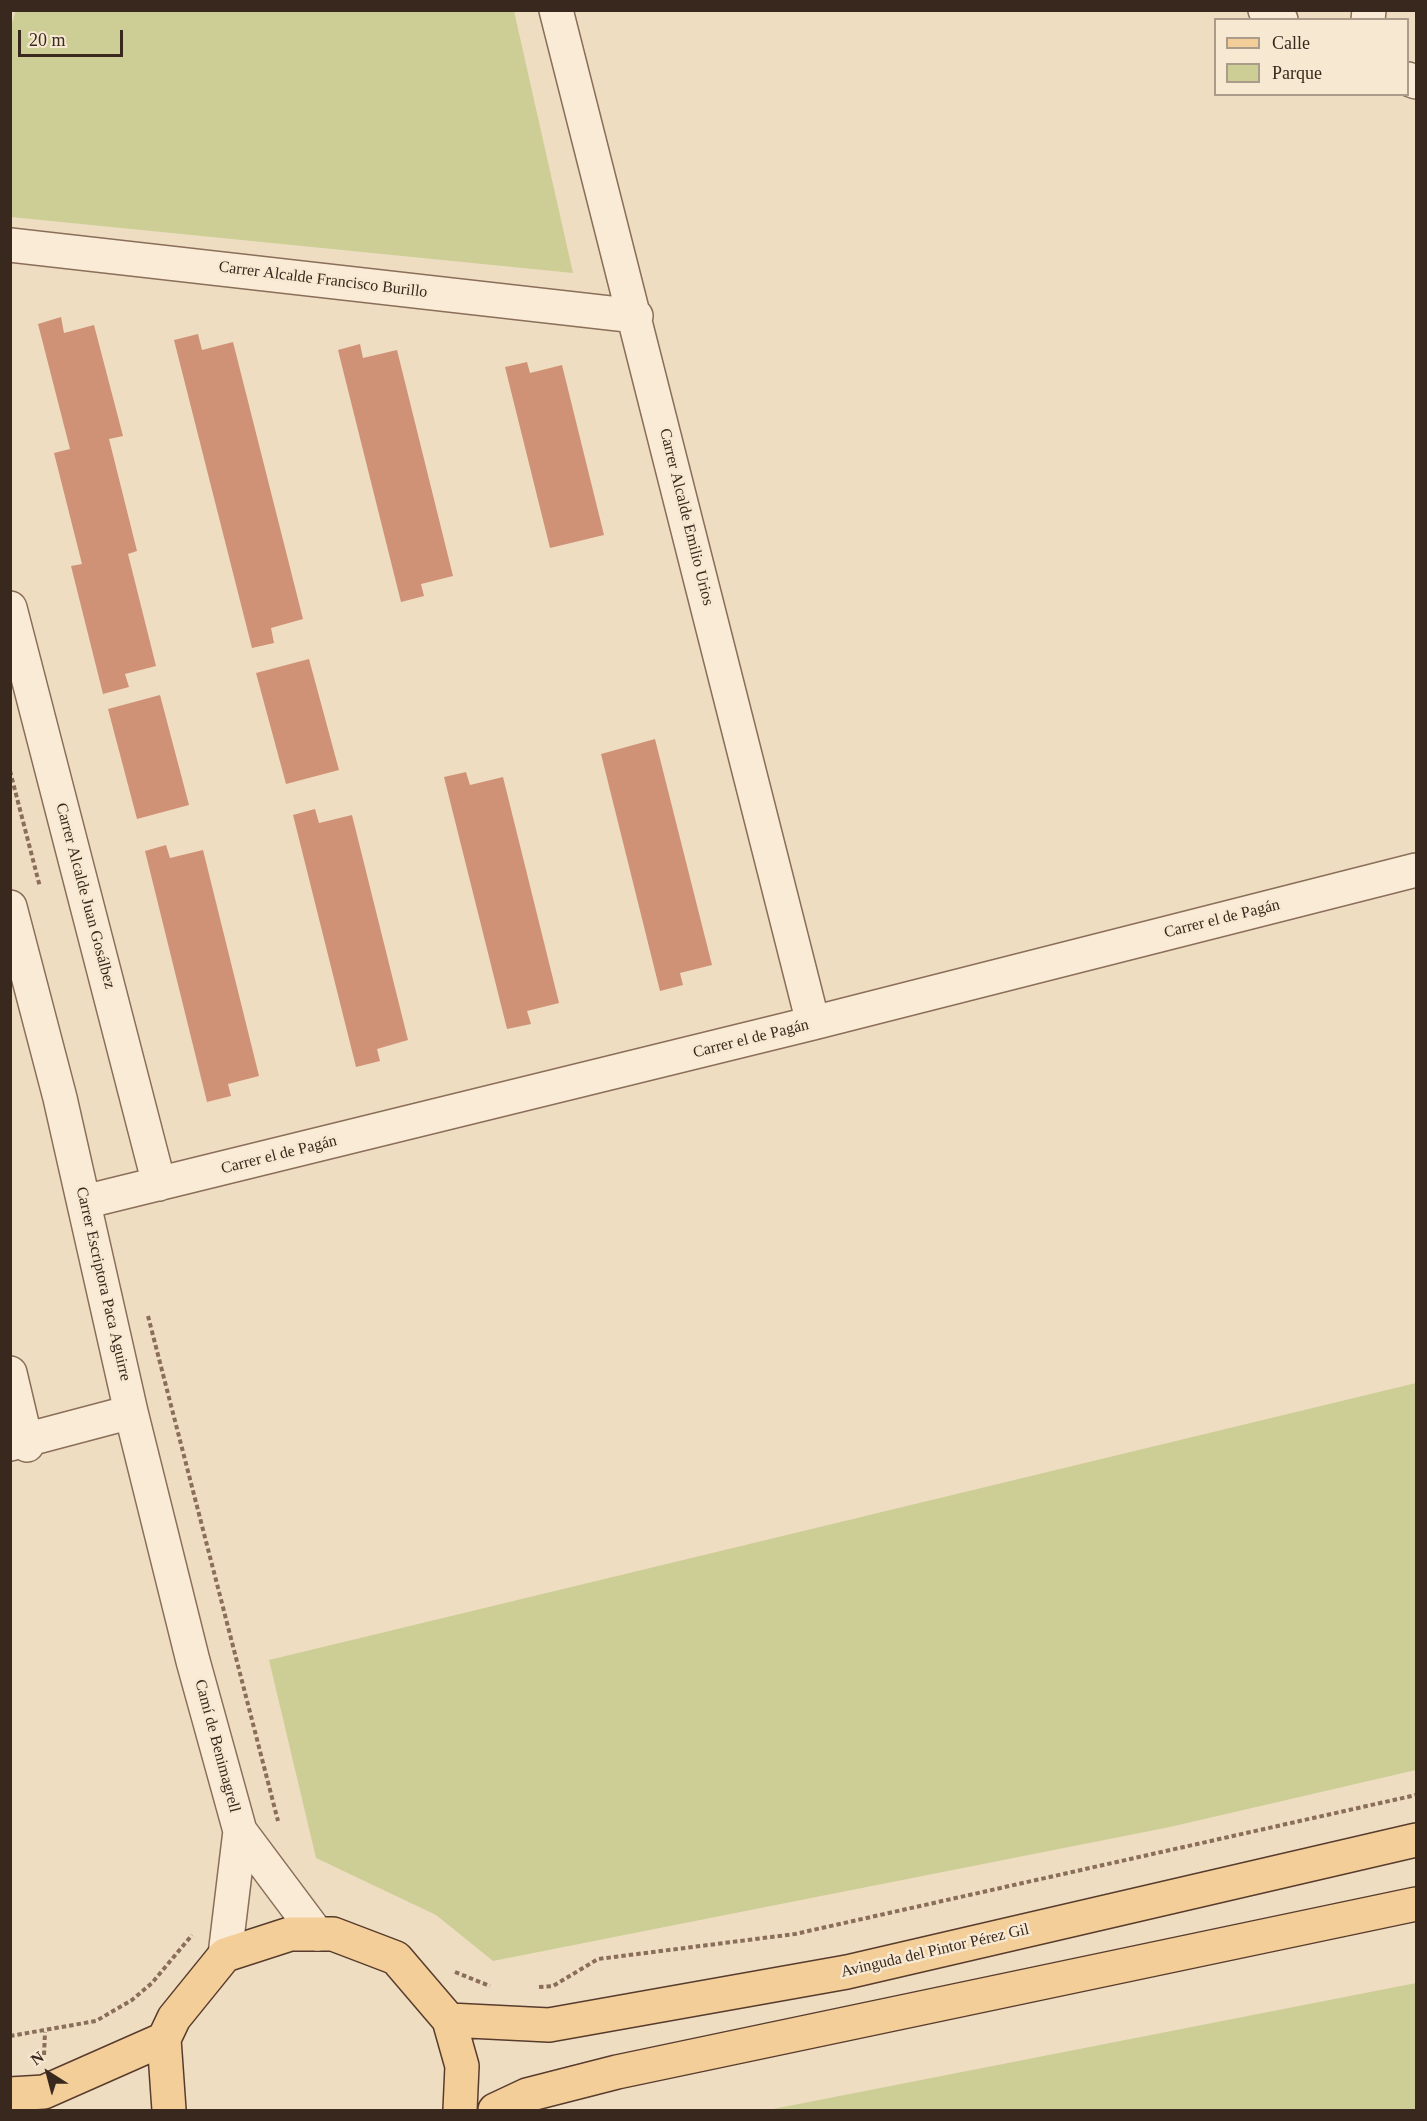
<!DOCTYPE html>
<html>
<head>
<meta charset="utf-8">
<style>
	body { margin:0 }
	#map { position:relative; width:1427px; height:2121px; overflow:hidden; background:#efddc2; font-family:"Times New Roman",serif }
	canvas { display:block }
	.frame { position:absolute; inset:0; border:12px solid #39281d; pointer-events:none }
	.legend { position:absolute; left:1214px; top:18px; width:195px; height:78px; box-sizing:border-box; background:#f7e8d2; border:2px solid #ab9b8a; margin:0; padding:8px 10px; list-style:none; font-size:18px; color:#39281d }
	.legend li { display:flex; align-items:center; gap:12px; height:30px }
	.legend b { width:30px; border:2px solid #ab9b8a }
	.north { position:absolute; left:18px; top:2043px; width:60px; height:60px; -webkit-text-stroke:4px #f7e8d2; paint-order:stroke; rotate:324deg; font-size:16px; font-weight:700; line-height:24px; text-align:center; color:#39281d }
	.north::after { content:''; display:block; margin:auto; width:21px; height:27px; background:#39281d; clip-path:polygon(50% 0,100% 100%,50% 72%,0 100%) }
	.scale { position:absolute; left:18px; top:30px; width:105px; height:27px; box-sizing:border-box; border:3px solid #39281d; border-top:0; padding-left:8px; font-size:18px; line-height:21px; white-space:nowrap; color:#39281d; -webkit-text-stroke:4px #f7e8d2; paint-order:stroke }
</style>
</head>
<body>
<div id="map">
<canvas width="1427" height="2121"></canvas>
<div class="frame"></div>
<ul class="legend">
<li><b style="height:8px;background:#f4ce98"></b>Calle</li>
<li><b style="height:16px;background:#cdce96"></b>Parque</li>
</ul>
<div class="north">N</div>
<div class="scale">20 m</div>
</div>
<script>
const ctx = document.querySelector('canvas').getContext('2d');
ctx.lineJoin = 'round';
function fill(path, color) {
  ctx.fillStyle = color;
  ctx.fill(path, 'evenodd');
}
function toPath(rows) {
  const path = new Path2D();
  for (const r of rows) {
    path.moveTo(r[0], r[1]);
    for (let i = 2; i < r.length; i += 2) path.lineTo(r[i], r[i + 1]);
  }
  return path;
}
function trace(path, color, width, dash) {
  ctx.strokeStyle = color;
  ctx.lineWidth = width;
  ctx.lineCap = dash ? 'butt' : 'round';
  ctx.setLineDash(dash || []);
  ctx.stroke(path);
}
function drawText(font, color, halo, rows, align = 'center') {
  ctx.font = font + ' "Times New Roman",serif';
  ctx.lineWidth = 5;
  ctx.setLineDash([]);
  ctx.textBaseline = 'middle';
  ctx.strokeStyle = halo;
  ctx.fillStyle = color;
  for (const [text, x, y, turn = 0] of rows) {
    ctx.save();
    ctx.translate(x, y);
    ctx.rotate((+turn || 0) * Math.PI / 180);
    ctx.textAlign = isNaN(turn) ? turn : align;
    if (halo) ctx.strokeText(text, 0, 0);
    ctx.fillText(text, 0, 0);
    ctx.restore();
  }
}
const green = toPath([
	[16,10,514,11,573,273,11,217,10,29],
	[1416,1383,1416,1770,1170,1827,493,1961,436,1915,316,1858,269,1660],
	[1416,1983,1416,2110,768,2110]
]);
const building = toPath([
	[61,317,64,333,94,325,123,436,109,439,137,551,128,554,156,666,125,674,129,687,103,694,71,566,82,564,54,453,70,449,38,324],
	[198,334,202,350,233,342,303,619,271,628,274,643,252,648,174,340],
	[360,344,363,358,397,350,453,576,421,584,424,596,401,602,338,350],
	[527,362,530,373,562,365,604,535,550,548,505,367],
	[309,659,339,770,286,784,256,673],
	[160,695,189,805,137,819,108,709],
	[655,739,712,965,680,973,683,985,660,991,601,754],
	[466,772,470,785,503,777,559,1003,527,1011,531,1024,507,1029,444,777],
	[315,809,319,823,352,815,408,1040,377,1049,380,1061,356,1067,293,815],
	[166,845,170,858,203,850,259,1076,228,1084,231,1096,207,1102,145,851]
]);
const path = toPath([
	[10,771,40,887],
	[148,1316,278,1821],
	[455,1972,490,1986],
	[539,1987,553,1986,598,1959,795,1934,1416,1795],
	[10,2036,96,2021,132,2000,152,1983,192,1935],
	[44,2055,45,2032]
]);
const minor = toPath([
	[556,10,813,1023],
	[1265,10,1281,20],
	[1368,20,1369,10],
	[1408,79,1416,82],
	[10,245,636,316],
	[10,608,159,1184],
	[10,907,60,1098,131,1412,193,1661,240,1831,225,1955],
	[84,1202,813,1023,1416,870],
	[10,1373,27,1445],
	[10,1444,131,1412],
	[240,1831,317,1934]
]);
const major = toPath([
	[449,2020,549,2025,847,1972,1416,1840],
	[10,2094,44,2092,164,2039],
	[169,2110,164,2039,174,2018,225,1955,290,1934,333,1934,396,1958,449,2020,462,2066,460,2110],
	[495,2110,527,2095,617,2072,1416,1904]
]);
const streetNames = [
	["Carrer Alcalde Francisco Burillo",323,280,7],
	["Carrer Alcalde Emilio Urios",686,517,76],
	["Carrer Alcalde Juan Gosálbez",85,896,75],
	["Carrer el de Pagán",1222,919,-14],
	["Carrer el de Pagán",751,1039,-14],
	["Carrer el de Pagán",279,1155,-14],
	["Carrer Escriptora Paca Aguirre",103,1284,77],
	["Camí de Benimagrell",217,1746,75],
	["Avinguda del Pintor Pérez Gil",935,1951,-13]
];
fill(green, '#cdce96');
fill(building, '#cf9277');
trace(minor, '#8a6e59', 36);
trace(major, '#573c2d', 36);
trace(path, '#8a6e59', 4, [4.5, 3]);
trace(minor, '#faebd6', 33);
trace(major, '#f4ce98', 33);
drawText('16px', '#39281d', '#f7e8d2', streetNames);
</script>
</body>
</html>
